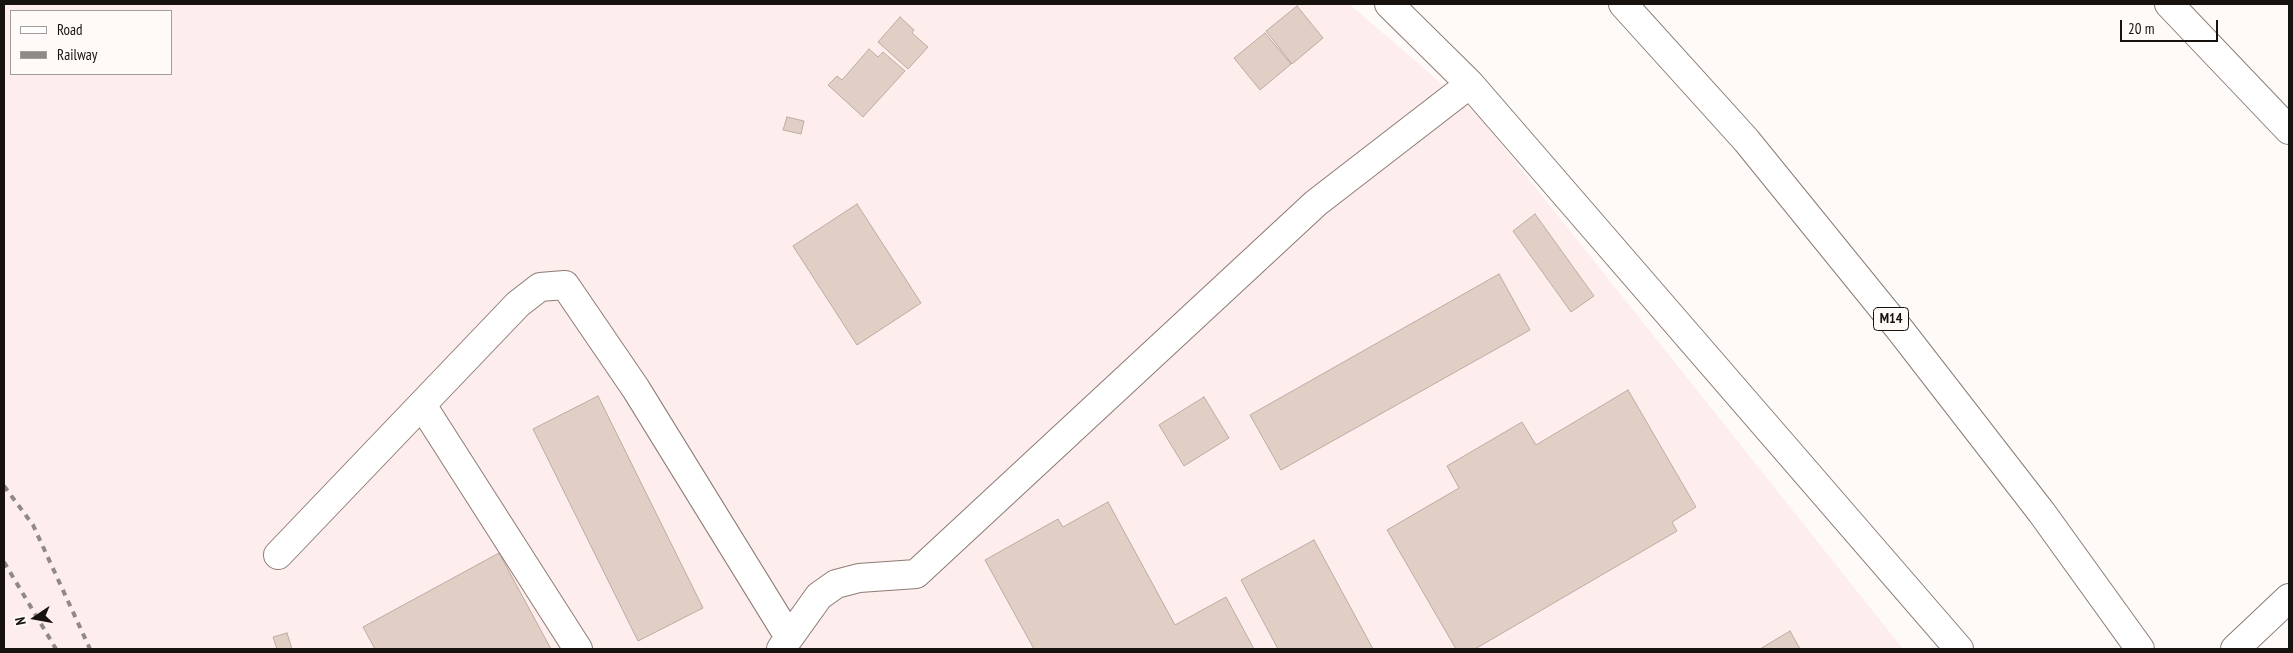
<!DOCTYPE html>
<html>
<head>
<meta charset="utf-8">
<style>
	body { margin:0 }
	#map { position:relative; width:2293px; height:653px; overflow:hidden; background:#fefaf8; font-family:"PT Sans Narrow",sans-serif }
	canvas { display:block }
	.frame { position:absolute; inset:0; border:5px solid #18120f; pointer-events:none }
	.legend { position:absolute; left:10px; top:10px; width:162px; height:65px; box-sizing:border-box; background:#fefaf8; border:1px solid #a29d9b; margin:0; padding:6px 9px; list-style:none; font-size:15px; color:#18120f }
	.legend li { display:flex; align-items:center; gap:10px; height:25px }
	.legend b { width:25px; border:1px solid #a29d9b }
	.north { position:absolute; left:10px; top:593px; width:50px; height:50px; -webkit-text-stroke:4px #fefaf8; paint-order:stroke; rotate:258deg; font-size:14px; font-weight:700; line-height:20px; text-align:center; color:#18120f }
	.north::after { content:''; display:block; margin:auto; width:18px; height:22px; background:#18120f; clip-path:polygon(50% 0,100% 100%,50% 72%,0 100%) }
	.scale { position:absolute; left:2120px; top:20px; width:98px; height:22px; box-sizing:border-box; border:2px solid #18120f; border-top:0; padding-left:6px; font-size:15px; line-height:18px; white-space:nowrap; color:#18120f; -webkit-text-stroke:4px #fefaf8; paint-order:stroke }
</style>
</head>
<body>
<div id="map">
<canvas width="2293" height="653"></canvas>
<div class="frame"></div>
<ul class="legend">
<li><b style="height:6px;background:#fff"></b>Road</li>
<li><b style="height:6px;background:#8f8a88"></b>Railway</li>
</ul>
<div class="north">N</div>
<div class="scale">20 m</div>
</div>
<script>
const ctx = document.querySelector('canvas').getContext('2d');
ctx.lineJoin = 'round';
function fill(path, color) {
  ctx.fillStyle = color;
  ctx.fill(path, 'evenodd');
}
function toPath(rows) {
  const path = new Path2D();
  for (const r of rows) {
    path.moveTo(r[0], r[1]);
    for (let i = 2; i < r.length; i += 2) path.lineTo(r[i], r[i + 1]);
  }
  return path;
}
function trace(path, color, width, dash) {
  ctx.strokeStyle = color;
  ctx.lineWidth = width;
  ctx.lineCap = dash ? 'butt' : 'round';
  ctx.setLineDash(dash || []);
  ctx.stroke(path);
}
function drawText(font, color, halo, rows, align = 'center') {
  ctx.font = font + ' "PT Sans Narrow",sans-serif';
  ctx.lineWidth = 5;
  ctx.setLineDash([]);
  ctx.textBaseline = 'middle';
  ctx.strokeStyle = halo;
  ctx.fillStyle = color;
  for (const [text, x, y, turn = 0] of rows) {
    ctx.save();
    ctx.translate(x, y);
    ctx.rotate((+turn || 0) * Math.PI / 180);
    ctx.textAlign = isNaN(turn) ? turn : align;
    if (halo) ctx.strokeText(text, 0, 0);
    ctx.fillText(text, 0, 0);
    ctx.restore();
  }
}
const industrial = toPath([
	[4,4,1349,4,1477,114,1903,649,4,649],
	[11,11,171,11,171,74,11,74]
]);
const building = toPath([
	[1297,6,1323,38,1292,64,1266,31,1297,6],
	[900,17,914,30,912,33,928,47,908,69,878,42,900,17],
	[1265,33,1291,64,1260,90,1234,58,1265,33],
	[869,49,878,57,883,52,905,71,863,117,828,85,837,76,842,80,869,49],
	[787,117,804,121,801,134,783,130,787,117],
	[857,204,921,303,857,345,793,246,857,204],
	[1535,214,1594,296,1571,312,1513,231,1535,214],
	[1499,274,1530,330,1281,470,1250,415,1499,274],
	[1628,390,1696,507,1672,522,1677,531,1475,649,1456,649,1387,530,1459,488,1447,466,1522,422,1536,445,1628,390],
	[598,396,703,608,638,641,533,429,598,396],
	[1204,397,1229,438,1184,466,1159,425,1204,397],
	[1108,502,1175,625,1226,597,1254,649,1034,649,985,560,1058,519,1063,527,1108,502],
	[1314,540,1373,649,1278,649,1241,580,1314,540],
	[499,553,551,649,375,649,363,627,499,553],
	[1790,631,1800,649,1760,649,1790,631],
	[287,633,292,649,277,649,273,637,287,633]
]);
const minor = toPath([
	[1389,4,1470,84,1959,649],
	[2169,4,2289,130],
	[422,405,578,649],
	[278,555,518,304,540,287,565,285,636,389,789,637],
	[781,649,819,596,836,584,859,578,916,574,1316,203,1470,84],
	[2235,649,2289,598]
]);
const highway = toPath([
	[1623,4,1746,140,1901,331,2042,513,2140,649]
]);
const rail = toPath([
	[4,486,33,525,90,649],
	[4,562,56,649]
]);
const shields = [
	[1891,319,35]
];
const shieldNames = [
	["M14",1891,319]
];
fill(industrial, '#fdedec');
fill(building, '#e1cfc6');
trace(building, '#bdaca3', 1);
trace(minor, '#8c7c73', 30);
trace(highway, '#8c7c73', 30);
trace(minor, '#fff', 28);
trace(highway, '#fff', 28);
trace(rail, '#8f8a88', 4, [6, 6]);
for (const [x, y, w] of shields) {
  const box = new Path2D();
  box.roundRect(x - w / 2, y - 11.5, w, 23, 4);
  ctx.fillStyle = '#fefaf8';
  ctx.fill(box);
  trace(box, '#18120f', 1);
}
drawText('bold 14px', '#18120f', null, shieldNames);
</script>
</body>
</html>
